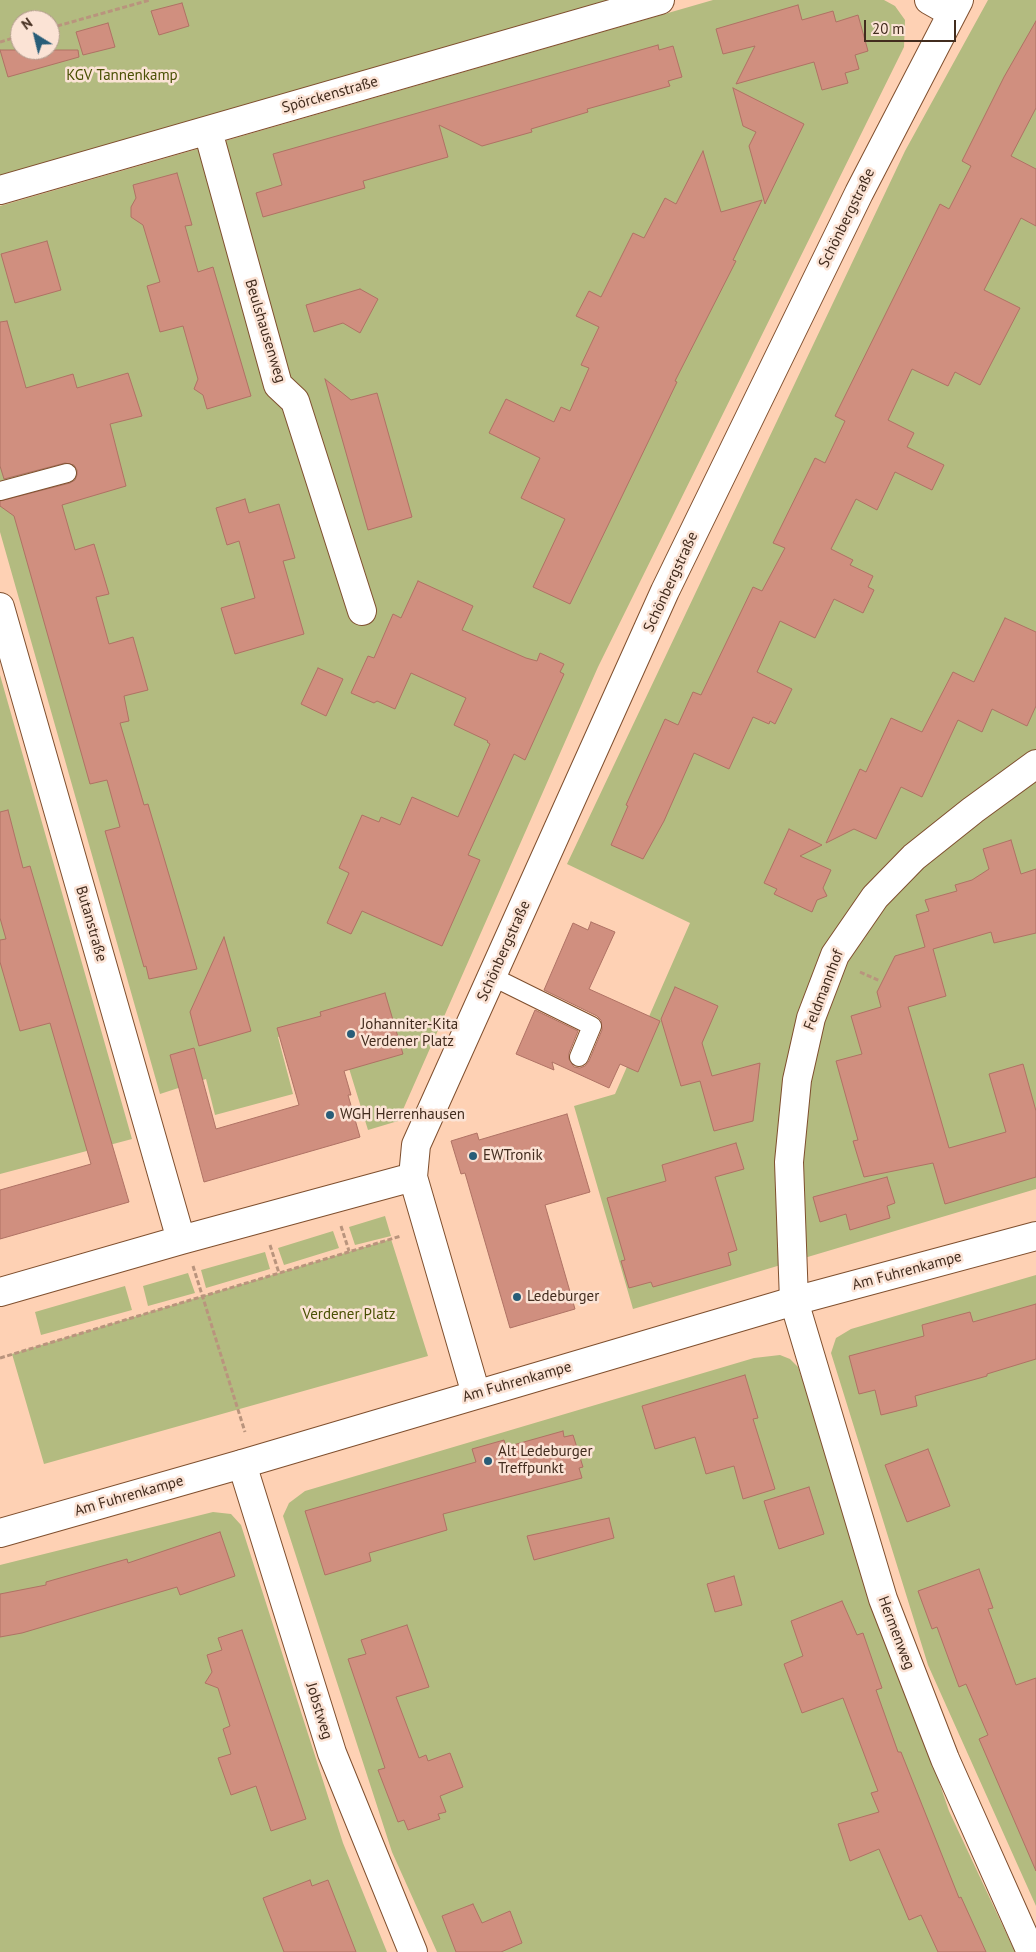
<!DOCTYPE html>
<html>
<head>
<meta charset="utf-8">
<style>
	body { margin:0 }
	#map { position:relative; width:1036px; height:1952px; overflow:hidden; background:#fed1b4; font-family:"PT Sans",sans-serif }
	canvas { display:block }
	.north { position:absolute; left:10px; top:10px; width:50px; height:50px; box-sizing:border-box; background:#fbe3d5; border:1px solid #b19a8c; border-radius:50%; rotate:324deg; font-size:14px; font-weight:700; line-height:20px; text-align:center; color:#422c1e }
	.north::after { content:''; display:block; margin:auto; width:18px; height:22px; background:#285d78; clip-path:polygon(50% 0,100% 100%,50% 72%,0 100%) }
	.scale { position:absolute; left:864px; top:20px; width:92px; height:22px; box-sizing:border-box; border:2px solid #422c1e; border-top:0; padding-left:6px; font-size:15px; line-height:18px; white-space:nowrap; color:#422c1e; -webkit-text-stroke:4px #fbe3d5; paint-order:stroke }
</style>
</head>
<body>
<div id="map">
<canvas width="1036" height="1952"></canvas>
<div class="north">N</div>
<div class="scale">20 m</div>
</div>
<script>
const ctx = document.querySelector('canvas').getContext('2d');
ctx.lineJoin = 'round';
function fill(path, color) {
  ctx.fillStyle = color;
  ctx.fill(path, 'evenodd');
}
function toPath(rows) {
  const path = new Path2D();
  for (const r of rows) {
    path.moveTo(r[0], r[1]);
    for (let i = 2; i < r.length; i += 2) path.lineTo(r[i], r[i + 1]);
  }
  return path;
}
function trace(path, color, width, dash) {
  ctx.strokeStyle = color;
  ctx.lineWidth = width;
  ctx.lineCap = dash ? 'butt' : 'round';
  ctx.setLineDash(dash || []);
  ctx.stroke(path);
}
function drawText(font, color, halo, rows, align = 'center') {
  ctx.font = font + ' "PT Sans",sans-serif';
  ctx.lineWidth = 5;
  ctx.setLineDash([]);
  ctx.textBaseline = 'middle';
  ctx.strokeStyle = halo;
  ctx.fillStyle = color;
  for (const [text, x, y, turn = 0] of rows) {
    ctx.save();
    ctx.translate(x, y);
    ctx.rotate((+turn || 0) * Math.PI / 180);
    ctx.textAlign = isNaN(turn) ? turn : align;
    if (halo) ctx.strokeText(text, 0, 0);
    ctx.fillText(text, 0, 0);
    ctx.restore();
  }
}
const green = toPath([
	[0,0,660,0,0,190],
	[20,20,50,20,50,50,20,50],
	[713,0,884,0,895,6,905,20,904,47,598,667,398,1121,368,1130,335,1023,278,1037,293,1094,215,1115,206,1079,160,1094,0,532,0,206],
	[988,0,1036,0,1036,1189,633,1309,574,1106,615,1094,690,923,567,864,905,151],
	[0,675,132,1139,0,1174],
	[385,1216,391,1236,355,1245,349,1227],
	[333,1231,339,1248,284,1265,278,1248],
	[391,1239,428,1356,44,1464,12,1354],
	[265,1252,270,1269,206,1288,201,1270],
	[188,1273,195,1293,148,1306,143,1286],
	[1036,1275,1036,1906,928,1665,831,1353,836,1338,851,1329],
	[125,1286,132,1310,41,1335,35,1312],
	[780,1355,790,1359,798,1367,949,1811,1015,1952,437,1952,392,1852,283,1516,289,1503,305,1491,754,1358],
	[213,1512,231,1514,241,1525,343,1843,387,1952,0,1952,0,1565]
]);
const building = toPath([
	[182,3,189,26,159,35,151,11,182,3],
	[798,5,802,20,833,11,836,22,858,15,868,51,855,55,859,69,845,73,848,83,822,90,814,62,736,84,755,46,723,54,716,29,798,5],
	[1036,21,1036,108,1011,156,1036,169,1036,226,1021,218,984,290,1020,308,980,385,955,372,948,386,912,369,888,420,914,433,907,447,944,465,932,490,895,472,877,510,856,499,831,549,853,560,850,565,873,576,868,587,874,590,863,613,834,599,815,638,780,621,757,672,792,689,775,724,770,721,769,724,753,717,729,769,694,753,664,821,643,859,611,845,628,806,626,805,665,719,678,725,693,692,701,695,753,587,762,591,785,548,773,543,815,458,825,463,845,421,835,416,940,204,949,209,971,166,962,161,1004,77,1036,21],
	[108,23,115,47,83,55,76,32,108,23],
	[658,45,659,50,673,46,682,77,668,81,670,86,587,109,588,112,531,129,532,132,482,146,439,125,448,157,363,181,365,188,263,217,256,193,282,185,273,154,658,45],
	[0,50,78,50,79,57,8,77,0,50],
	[733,88,804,124,765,204,749,146,756,132,743,126,733,88],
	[703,151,721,212,762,200,733,260,736,261,675,381,677,382,570,604,533,587,565,519,521,498,540,458,489,433,506,399,554,422,561,407,570,411,589,368,581,365,599,327,576,316,589,291,601,297,633,233,644,238,665,198,676,204,703,151],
	[177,173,192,225,185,226,198,272,213,267,251,396,207,409,203,395,194,389,198,379,183,326,160,332,147,286,160,282,143,225,131,217,131,207,136,198,133,185,177,173],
	[47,241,61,290,15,303,1,254,47,241],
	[360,289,378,299,360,333,343,323,314,332,306,305,360,289],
	[7,321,26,388,73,374,77,388,128,373,142,416,110,424,126,486,62,505,75,550,94,544,109,594,96,597,109,644,133,637,148,690,124,696,129,721,120,723,144,805,148,804,197,969,149,979,146,966,144,967,105,831,120,827,107,780,90,784,14,516,0,506,0,501,70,483,75,480,77,475,77,470,74,465,65,463,4,479,0,466,0,322,7,321],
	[325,379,351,400,377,393,412,517,368,530,325,379],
	[245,499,249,513,279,504,295,558,283,561,304,634,235,654,221,608,255,598,239,541,227,545,216,508,245,499],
	[418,581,473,606,462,630,526,658,537,661,540,653,564,664,560,672,564,674,525,760,514,754,468,855,480,860,442,946,362,911,351,934,327,923,349,873,339,868,362,815,379,822,381,817,400,825,412,797,458,817,490,744,487,742,488,741,454,725,466,698,411,673,395,709,377,701,374,703,351,693,368,656,374,658,393,614,401,618,418,581],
	[1005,618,1036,632,1036,706,1027,726,992,709,982,732,958,720,922,797,901,787,876,839,854,829,826,843,860,769,866,772,891,718,922,732,953,672,974,682,1005,618],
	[318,668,343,679,326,716,301,704,318,668],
	[8,810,23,868,30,866,129,1202,0,1239,0,1190,91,1164,50,1023,20,1031,0,962,0,940,6,939,0,918,0,812,8,810],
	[789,829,822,845,800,856,831,870,823,888,827,896,817,900,812,912,774,894,777,889,764,883,789,829],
	[1011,840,1021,874,1036,869,1036,933,994,943,991,932,933,949,946,996,908,1007,949,1148,1006,1132,989,1074,1023,1064,1036,1111,1036,1177,945,1204,933,1163,864,1177,853,1141,858,1140,836,1061,862,1054,851,1016,881,1007,877,992,895,956,925,947,916,915,929,911,925,900,957,891,955,885,972,880,989,869,983,849,1011,840],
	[591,922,615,932,589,989,660,1021,638,1072,620,1064,609,1088,552,1062,554,1070,516,1054,535,1010,578,1031,569,1053,569,1059,574,1067,580,1068,585,1066,589,1061,602,1030,601,1020,597,1016,544,990,573,923,588,930,591,922],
	[224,937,251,1031,199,1046,190,1012,224,937],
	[675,987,718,1006,702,1043,712,1076,760,1063,753,1121,714,1131,700,1081,681,1086,661,1019,675,987],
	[385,993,403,1054,344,1071,351,1095,348,1095,360,1137,204,1182,170,1055,194,1048,216,1129,299,1105,277,1028,321,1016,320,1012,385,993],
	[567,1114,590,1192,545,1205,575,1309,510,1328,465,1173,461,1174,451,1141,477,1133,479,1140,567,1114],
	[736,1143,744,1169,715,1177,737,1250,728,1253,731,1265,653,1287,651,1282,629,1288,621,1261,625,1260,607,1198,666,1181,662,1165,736,1143],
	[887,1177,895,1203,887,1206,890,1218,850,1230,846,1214,820,1222,813,1197,887,1177],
	[1036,1304,1036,1359,987,1374,987,1376,915,1396,917,1406,881,1415,875,1390,859,1394,849,1356,924,1336,922,1325,970,1312,973,1322,1036,1304],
	[745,1375,758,1418,753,1419,775,1489,743,1499,734,1466,706,1474,695,1437,655,1449,642,1406,745,1375],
	[563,1431,564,1437,573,1435,583,1467,579,1468,582,1478,443,1514,447,1530,369,1553,371,1561,325,1575,305,1511,476,1462,472,1449,504,1440,506,1447,563,1431],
	[928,1449,950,1506,907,1522,885,1465,928,1449],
	[809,1487,824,1534,779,1549,764,1501,809,1487],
	[609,1518,614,1538,534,1560,527,1536,609,1518],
	[220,1532,235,1576,180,1595,177,1587,22,1633,0,1637,0,1594,46,1585,46,1582,127,1559,128,1563,220,1532],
	[979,1569,993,1608,988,1609,1016,1685,1036,1678,1036,1871,979,1739,988,1735,966,1684,959,1687,937,1627,932,1629,918,1591,979,1569],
	[734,1576,742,1605,715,1612,707,1584,734,1576],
	[842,1601,857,1635,863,1633,882,1688,876,1690,898,1752,901,1752,959,1898,961,1897,986,1952,938,1952,921,1915,909,1920,879,1849,850,1861,838,1824,879,1812,871,1793,878,1791,843,1698,802,1713,784,1664,803,1656,791,1621,842,1601],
	[407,1625,429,1687,396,1697,419,1758,426,1755,428,1761,450,1753,463,1787,440,1796,446,1812,438,1814,440,1819,408,1830,404,1820,398,1822,378,1770,385,1768,348,1659,366,1654,361,1640,407,1625],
	[242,1630,306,1819,271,1831,256,1786,231,1795,218,1758,231,1754,223,1729,230,1726,218,1688,205,1683,212,1672,207,1655,222,1650,218,1638,242,1630],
	[310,1880,312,1886,328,1880,356,1952,284,1952,263,1898,310,1880],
	[473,1904,482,1923,510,1911,522,1943,501,1952,456,1952,442,1916,473,1904]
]);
const path = toPath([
	[50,28,150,0],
	[0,42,20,36],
	[860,972,880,981],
	[341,1226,349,1251],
	[270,1245,279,1273],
	[193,1266,245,1432],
	[0,1358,401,1236]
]);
const lane = toPath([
	[0,491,67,473],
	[493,977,592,1026,579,1057]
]);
const street = toPath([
	[929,0,952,13],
	[208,131,278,385,295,401,362,611],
	[0,190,660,0],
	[0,607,181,1240],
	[0,1292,181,1240,413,1177],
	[476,1394,413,1177,416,1145,665,591,859,193,959,0],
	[242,1464,332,1753,413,1952],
	[1031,1952,945,1759,883,1599,794,1301,789,1162,797,1080,811,1018,835,955,875,897,914,857,973,810,1036,764]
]);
const secondary = toPath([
	[0,1533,242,1464,794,1301,1036,1236]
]);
const markers = [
	[351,1034,5,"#285d78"],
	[330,1115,5,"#285d78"],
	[473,1156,5,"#285d78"],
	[517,1297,5,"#285d78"],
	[488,1461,5,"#285d78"]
];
const parkNames = [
	["KGV Tannenkamp",122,76],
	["Verdener Platz",349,1315]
];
const streetNames = [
	["Spörckenstraße",330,95,-16],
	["Schönbergstraße",847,218,-64],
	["Beulshausenweg",265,331,73],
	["Schönbergstraße",671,582,-65],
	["Butanstraße",91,924,74],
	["Schönbergstraße",504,951,-66],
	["Feldmannhof",824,990,-69],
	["Am Fuhrenkampe",907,1271,-15],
	["Am Fuhrenkampe",517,1382,-16],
	["Am Fuhrenkampe",129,1496,-16],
	["Hermenweg",896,1633,69],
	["Jobstweg",319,1711,73]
];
const poiNames = [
	["Johanniter-Kita",361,1025],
	["Verdener Platz",361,1042],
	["WGH Herrenhausen",340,1115],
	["EWTronik",483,1156],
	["Ledeburger",527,1297],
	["Alt Ledeburger",498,1452],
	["Treffpunkt",498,1469]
];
fill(green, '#b3bb80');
fill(building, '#d08f7f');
trace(building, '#af7264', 1);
trace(lane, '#7f4f2e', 20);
trace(street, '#7f4f2e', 30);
trace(secondary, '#7f4f2e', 30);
trace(path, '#b9947d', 3, [5, 2.5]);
trace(lane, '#fff', 18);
trace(street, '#fff', 28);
trace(secondary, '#fff', 28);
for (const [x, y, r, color] of markers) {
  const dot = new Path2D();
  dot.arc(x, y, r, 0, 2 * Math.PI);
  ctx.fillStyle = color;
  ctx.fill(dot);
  trace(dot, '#fbe3d5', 2);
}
drawText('15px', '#4a5004', '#fbe3d5', parkNames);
drawText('15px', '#422c1e', '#fbe3d5', streetNames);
drawText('15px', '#422c1e', '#fbe3d5', poiNames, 'left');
</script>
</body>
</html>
